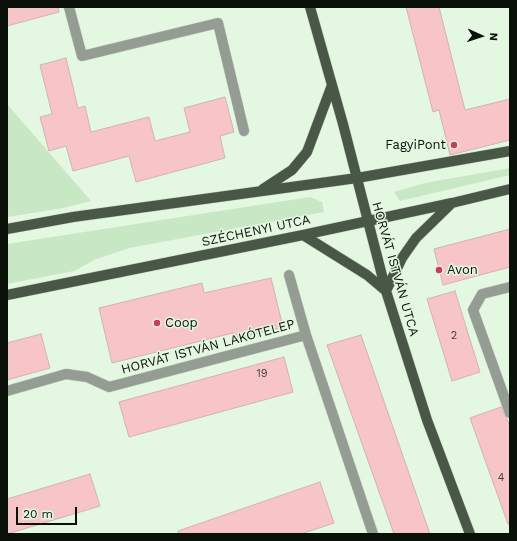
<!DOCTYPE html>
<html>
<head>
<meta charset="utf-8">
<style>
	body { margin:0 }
	#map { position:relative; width:517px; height:541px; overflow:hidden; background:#e3f7e1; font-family:"Work Sans",sans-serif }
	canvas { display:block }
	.frame { position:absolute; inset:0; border:8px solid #0a1109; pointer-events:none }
	.north { position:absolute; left:461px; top:16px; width:40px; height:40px; -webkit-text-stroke:3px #e3f7e1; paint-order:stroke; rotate:93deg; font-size:11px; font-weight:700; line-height:16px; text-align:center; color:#0a1109 }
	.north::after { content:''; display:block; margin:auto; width:14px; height:18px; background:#0a1109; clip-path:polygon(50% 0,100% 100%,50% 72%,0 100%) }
	.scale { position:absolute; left:16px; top:507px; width:61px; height:18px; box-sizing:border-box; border:2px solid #0a1109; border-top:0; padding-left:5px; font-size:12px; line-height:14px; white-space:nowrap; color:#0a1109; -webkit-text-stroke:3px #e3f7e1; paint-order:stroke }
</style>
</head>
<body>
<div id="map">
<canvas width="517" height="541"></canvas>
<div class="frame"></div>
<div class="north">N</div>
<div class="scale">20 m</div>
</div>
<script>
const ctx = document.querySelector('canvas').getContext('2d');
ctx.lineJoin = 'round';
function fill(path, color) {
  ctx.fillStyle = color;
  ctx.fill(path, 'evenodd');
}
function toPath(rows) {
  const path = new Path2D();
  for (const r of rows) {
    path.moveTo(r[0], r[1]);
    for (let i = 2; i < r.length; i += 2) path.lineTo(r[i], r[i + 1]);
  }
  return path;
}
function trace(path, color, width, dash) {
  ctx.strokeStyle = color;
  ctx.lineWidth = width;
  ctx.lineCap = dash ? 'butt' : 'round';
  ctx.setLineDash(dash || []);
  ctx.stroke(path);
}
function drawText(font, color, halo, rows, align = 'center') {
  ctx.font = font + ' "Work Sans",sans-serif';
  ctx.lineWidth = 3;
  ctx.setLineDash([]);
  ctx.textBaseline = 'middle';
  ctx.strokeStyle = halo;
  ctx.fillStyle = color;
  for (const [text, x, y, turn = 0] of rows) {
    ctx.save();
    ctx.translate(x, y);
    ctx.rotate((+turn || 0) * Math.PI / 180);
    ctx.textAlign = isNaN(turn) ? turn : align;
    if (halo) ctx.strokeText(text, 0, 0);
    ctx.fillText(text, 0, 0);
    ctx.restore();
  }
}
const green = toPath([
	[7,104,91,201,63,208,7,217],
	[510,168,510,175,400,201,394,192,425,183],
	[310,197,322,202,324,212,129,248,96,259,74,271,7,284,7,244]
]);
const building = toPath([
	[7,7,58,7,59,12,7,26,7,7],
	[406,7,439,7,465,110,510,99,510,140,450,155,439,110,433,112,406,7],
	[66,58,78,108,85,106,91,132,149,117,155,141,190,132,184,108,225,97,234,132,220,136,225,158,136,182,129,156,73,171,66,146,49,151,40,117,52,114,40,65,66,58],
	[510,229,510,267,443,285,434,249,510,229],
	[271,278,283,327,234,339,233,333,112,363,99,308,202,283,204,293,271,278],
	[455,291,480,372,452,381,427,299,455,291],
	[41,334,50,368,7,380,7,343,41,334],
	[361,335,430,534,394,534,327,345,361,335],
	[284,357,293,392,129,437,119,402,284,357],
	[501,407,510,426,510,524,508,524,470,418,501,407],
	[90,474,100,506,7,534,7,499,90,474],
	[320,482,334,523,301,534,178,534,178,531,320,482]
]);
const minor = toPath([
	[69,7,82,56,218,23,244,131],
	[289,275,306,335,373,534],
	[510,287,482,294,473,310,510,413],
	[7,391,66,374,87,377,109,387,306,335]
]);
const major = toPath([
	[310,7,343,124,386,291,427,420,470,534],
	[263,189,292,170,307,152,332,85],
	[7,229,73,217,357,178,510,151],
	[303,235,367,275,386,291],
	[386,291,402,258,416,238,452,203],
	[7,295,303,235,452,203,510,189]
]);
const markers = [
	[454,145,4,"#cc3c56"],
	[439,270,4,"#cc3c56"],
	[157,323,4,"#cc3c56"]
];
const numberNames = [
	["2",454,336],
	["19",262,374],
	["4",501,478]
];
const poiNames = [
	["FagyiPont",446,145,"right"],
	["Avon",447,270],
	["Coop",165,323]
];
const streetNames = [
	["SZÉCHENYI UTCA",256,231,-12],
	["HORVÁT ISTVÁN UTCA",395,269,74],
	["HORVÁT ISTVÁN LAKÓTELEP",208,347,-15]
];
fill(green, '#c8e7c4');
fill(building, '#f7c5c8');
trace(building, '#d1b2b4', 1);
trace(minor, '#c0d2be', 11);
trace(major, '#c0d2be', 11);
trace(minor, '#949c93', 10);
trace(major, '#495747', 10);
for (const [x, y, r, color] of markers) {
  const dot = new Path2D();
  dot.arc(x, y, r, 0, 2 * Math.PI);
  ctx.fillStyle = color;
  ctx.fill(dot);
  trace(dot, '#e3f7e1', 1.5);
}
drawText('11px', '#453e39', null, numberNames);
drawText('13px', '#0a1109', '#e3f7e1', poiNames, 'left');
drawText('13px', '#0a1109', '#e3f7e1', streetNames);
</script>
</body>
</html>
